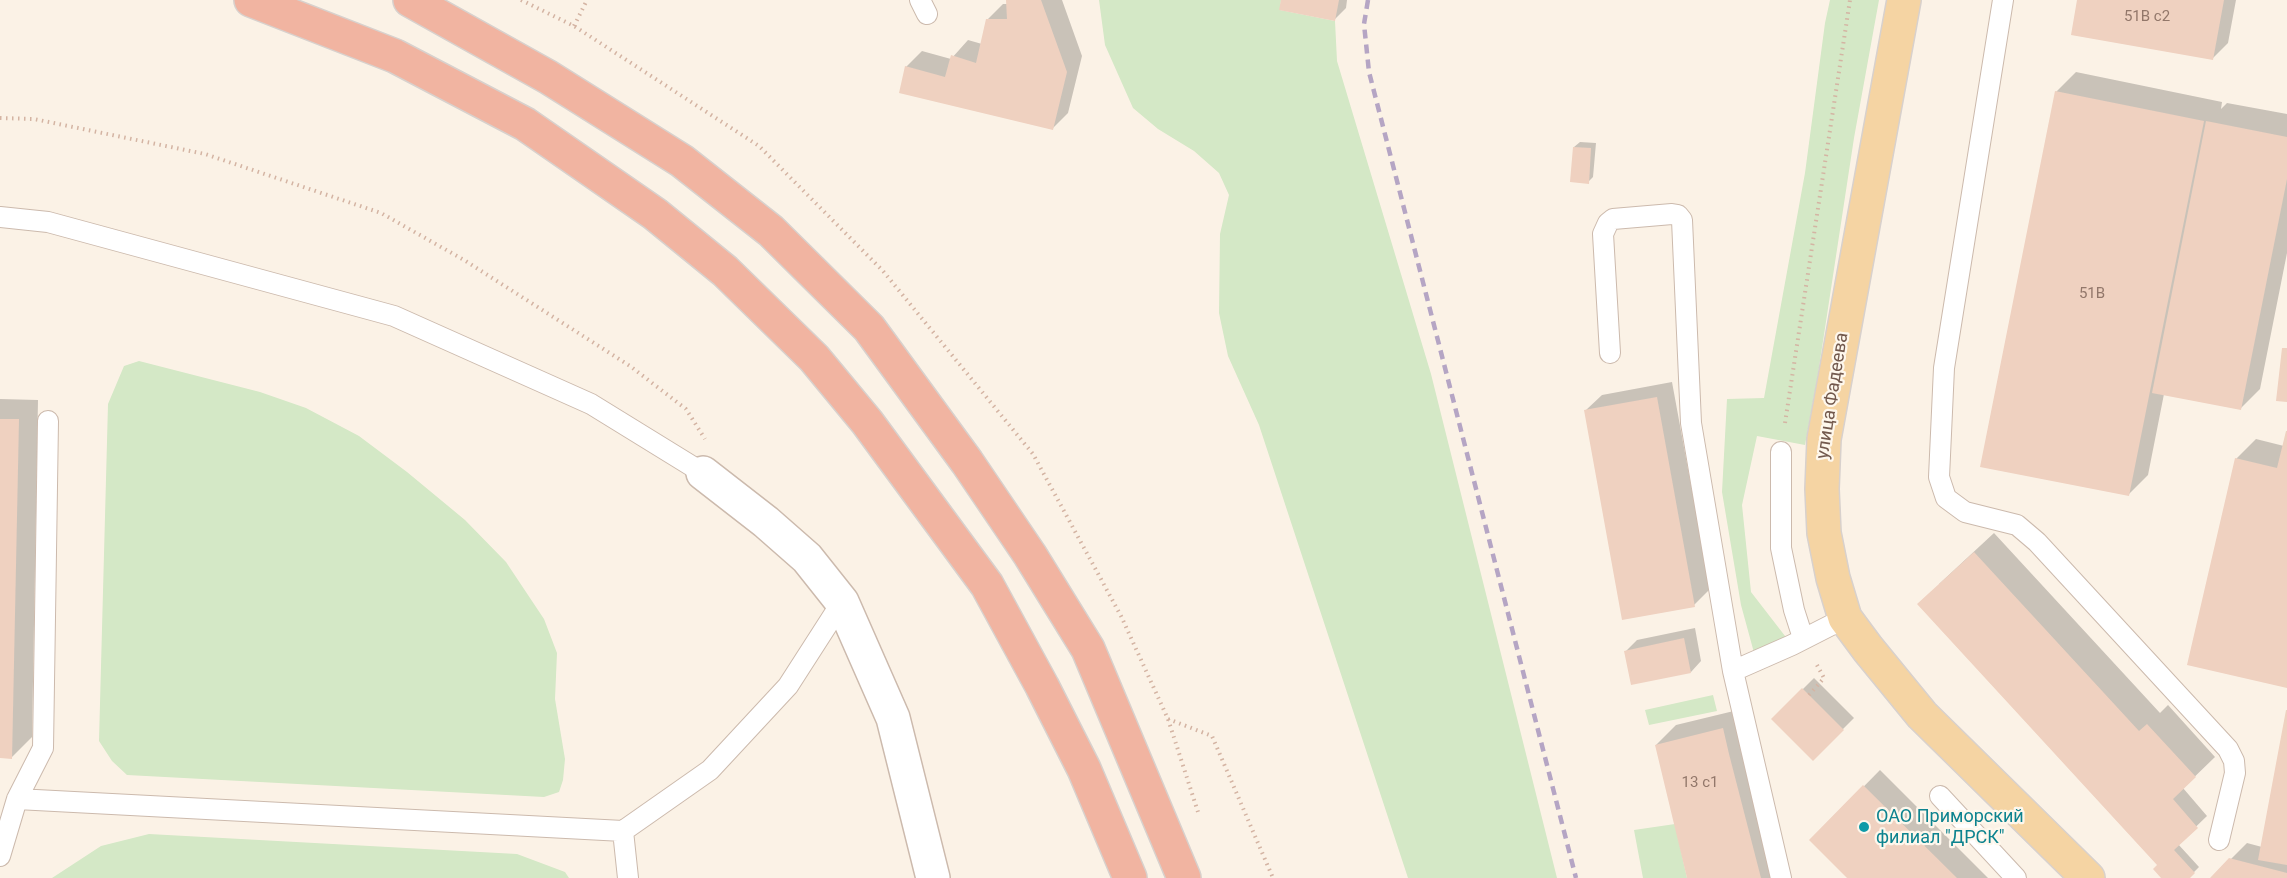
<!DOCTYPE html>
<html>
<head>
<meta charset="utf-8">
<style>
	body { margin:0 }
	canvas { display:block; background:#fbf2e6 }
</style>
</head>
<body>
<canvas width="2287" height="878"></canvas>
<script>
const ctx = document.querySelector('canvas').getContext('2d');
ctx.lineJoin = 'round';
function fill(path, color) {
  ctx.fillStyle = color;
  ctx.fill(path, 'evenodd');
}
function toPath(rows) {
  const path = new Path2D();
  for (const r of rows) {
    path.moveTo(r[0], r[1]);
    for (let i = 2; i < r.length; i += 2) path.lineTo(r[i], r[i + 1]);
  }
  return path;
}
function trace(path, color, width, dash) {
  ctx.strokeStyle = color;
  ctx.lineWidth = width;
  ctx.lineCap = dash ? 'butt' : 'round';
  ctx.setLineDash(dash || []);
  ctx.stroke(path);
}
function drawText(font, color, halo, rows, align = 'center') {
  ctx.font = font + ' Roboto,sans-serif';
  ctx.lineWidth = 4.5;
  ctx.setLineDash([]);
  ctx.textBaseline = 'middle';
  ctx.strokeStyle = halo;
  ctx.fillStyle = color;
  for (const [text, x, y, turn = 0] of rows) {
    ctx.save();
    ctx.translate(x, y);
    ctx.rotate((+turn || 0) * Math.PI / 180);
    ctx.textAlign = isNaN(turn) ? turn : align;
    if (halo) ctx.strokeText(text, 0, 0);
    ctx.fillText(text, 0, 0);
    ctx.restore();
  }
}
const green = toPath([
	[1099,0,1281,0,1280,10,1335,21,1337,61,1431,374,1557,878,1408,878,1259,425,1228,356,1219,313,1220,234,1229,195,1219,173,1194,151,1158,129,1133,108,1105,45],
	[1830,0,1879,0,1854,138,1818,374,1805,445,1757,436,1742,505,1751,592,1792,645,1756,660,1741,605,1722,492,1727,399,1764,398,1805,173,1825,23],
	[139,361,260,392,306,408,359,436,407,472,465,520,506,562,544,619,557,653,555,699,565,759,563,780,559,792,544,797,127,775,112,761,99,741,108,404,124,366],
	[1713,695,1717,711,1649,725,1645,710],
	[1675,824,1687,878,1643,878,1634,830],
	[149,834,517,854,565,872,569,878,52,878,101,846]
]);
const shadow = toPath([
	[1008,0,1062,0,1082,56,1068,113,1052,129,906,67,922,51,951,59,968,40,982,44,987,20,1003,4,1008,4],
	[1283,0,1347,0,1346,8,1335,19],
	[2079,0,2236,0,2228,43,2212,59],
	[2076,72,2222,102,2221,109,2227,103,2287,114,2287,253,2260,389,2240,409,2164,394,2148,475,2129,494,2056,92],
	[1580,142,1596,143,1593,177,1588,182,1574,147],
	[1672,382,1710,589,1694,605,1586,410,1602,395],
	[0,399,38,400,32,737,12,757,0,757],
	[2287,433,2287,687,2236,459,2256,439,2284,446],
	[1994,533,2160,713,2168,705,2215,757,2183,788,2207,816,2178,844,2199,867,2188,878,2163,878,2159,865,1939,584],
	[1695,628,1701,661,1691,672,1626,651,1637,640],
	[1814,678,1854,718,1813,759,1773,719],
	[1742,709,1785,878,1688,878,1656,745,1676,725],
	[2287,712,2287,878,2212,878,2247,843,2262,847],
	[1880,770,1988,878,1850,878,1811,840]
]);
const building = toPath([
	[1006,0,1041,0,1067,72,1053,130,899,93,905,66,945,77,951,55,976,63,986,19,1007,19],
	[1281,0,1339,0,1335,21,1279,10],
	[2077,0,2224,0,2213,60,2071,35],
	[2055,91,2204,121,2129,496,1980,467],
	[2206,121,2287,137,2287,179,2241,410,2152,393],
	[1573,147,1591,148,1589,184,1570,182],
	[2282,348,2287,348,2287,402,2276,401],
	[1657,397,1695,607,1622,620,1584,410],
	[0,419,19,419,12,759,0,758],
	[2286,431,2287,431,2287,688,2187,665,2235,458,2277,468],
	[1974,552,2139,731,2147,724,2196,777,2173,799,2198,828,2174,850,2195,873,2190,878,2161,878,2153,869,2157,865,1917,604],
	[1684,638,1691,673,1631,685,1624,651],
	[1802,688,1844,730,1813,761,1771,719],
	[2286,710,2287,710,2287,865,2258,860],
	[1723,728,1729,754,1761,878,1687,878,1655,745],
	[1863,785,1957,878,1847,878,1809,840],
	[2229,858,2287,873,2287,878,2210,878]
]);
const path = toPath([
	[521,0,574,26,759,146,883,271,1033,454,1121,616,1168,719,1198,812],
	[574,26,587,0],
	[0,118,34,119,205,154,381,213,464,260,630,366,686,409,705,439],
	[1785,423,1850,0],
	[1809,695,1824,678,1817,665],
	[1168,719,1212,736,1273,878]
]);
const lane = toPath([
	[920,0,927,14],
	[2003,0,1944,368,1939,477,1946,498,1965,512,2017,525,2037,542,2228,749,2234,761,2235,773,2219,840],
	[0,217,48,222,394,316,591,404,703,473],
	[1610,353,1603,234,1608,223,1613,219,1672,214,1678,215,1682,220,1691,423,1733,671],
	[1781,452,1781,548,1794,610,1803,638],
	[1940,796,2016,878],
	[17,799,623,831,710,770,788,686,842,602],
	[623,831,628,878],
	[0,856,17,799,43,748,48,421],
	[1781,878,1733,671,1792,645,1845,618]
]);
const street = toPath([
	[703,473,766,522,807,558,842,602,893,718,933,878]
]);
const primary = toPath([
	[1904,0,1824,439,1822,489,1824,533,1833,578,1845,618,1868,649,1922,715,2088,878]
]);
const highway = toPath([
	[251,0,395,56,525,124,655,214,725,271,814,358,867,422,987,585,1042,686,1084,769,1130,878],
	[410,0,548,77,682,161,771,231,869,328,967,462,1030,555,1088,649,1184,878]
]);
const rail = toPath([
	[1368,0,1364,24,1369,72,1576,878]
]);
const markers = [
	[1864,827,6,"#0f9aa8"]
];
const numberNames = [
	["51В с2",2147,17],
	["51В",2092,294],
	["13 с1",1700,783]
];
const streetNames = [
	["улица Фадеева",1833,396,-81]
];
const cultureNames = [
	["ОАО Приморский",1876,817],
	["филиал \"ДРСК\"",1876,838]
];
fill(green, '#d4e8c6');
fill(shadow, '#0003');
fill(building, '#efd1c0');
trace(lane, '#ccbaad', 22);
trace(street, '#ccbaad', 36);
trace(primary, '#d8d1cd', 36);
trace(highway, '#d8d1cd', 36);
trace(path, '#d4b4a3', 4, [1.5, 4.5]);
trace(lane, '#fff', 20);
trace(street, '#fff', 33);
trace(primary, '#f5d4a3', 33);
trace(highway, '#f1b4a1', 33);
trace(rail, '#b5a5c4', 4.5, [9, 6]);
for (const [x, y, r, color] of markers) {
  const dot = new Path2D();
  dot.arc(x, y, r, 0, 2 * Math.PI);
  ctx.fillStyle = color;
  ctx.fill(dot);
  trace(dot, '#fef7ec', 2);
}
drawText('15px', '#92776a', null, numberNames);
drawText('18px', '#73594d', '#fef7ec', streetNames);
drawText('18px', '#0d838f', '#fef7ec', cultureNames, 'left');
</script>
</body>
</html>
